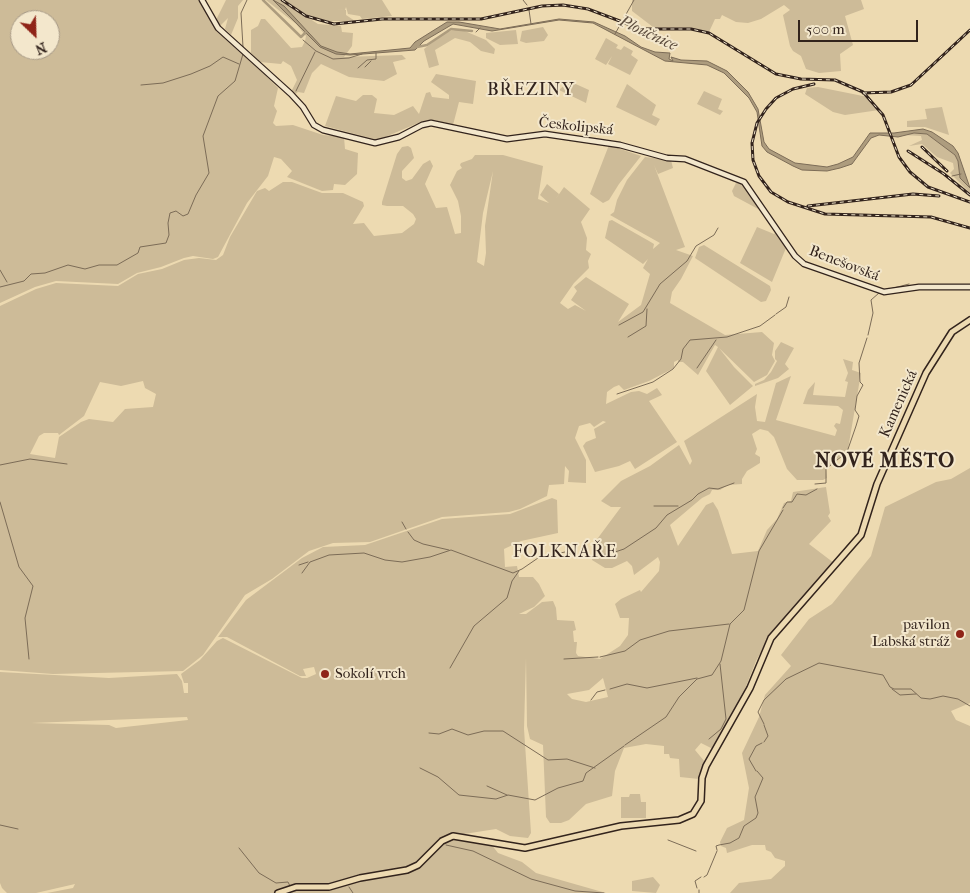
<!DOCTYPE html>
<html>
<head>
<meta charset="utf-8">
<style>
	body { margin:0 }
	#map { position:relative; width:970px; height:893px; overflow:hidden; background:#eddab1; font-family:"IM FELL French Canon",serif }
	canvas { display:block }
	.north { position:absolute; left:10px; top:10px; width:50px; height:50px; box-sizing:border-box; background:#f3e7cc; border:1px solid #a69986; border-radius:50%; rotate:156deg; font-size:14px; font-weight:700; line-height:20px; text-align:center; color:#32231c }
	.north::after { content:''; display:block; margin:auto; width:18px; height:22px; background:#8f2418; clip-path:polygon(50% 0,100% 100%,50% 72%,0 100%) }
	.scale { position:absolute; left:798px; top:20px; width:120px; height:22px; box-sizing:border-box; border:2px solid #32231c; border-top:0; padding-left:6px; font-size:15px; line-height:18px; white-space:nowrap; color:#32231c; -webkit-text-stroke:4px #f3e7cc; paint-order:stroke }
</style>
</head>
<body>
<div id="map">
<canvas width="970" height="893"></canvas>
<div class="north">N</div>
<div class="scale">500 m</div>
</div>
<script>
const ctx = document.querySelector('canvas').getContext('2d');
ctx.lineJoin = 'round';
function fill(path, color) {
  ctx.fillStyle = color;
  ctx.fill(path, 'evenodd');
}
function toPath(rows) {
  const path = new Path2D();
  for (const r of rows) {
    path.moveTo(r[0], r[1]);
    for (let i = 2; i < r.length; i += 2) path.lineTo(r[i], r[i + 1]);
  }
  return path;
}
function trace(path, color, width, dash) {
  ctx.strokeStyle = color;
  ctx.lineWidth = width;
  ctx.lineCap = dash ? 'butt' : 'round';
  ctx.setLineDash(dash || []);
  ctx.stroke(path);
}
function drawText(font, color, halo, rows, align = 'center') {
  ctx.font = font + ' "IM FELL French Canon",serif';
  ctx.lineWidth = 4;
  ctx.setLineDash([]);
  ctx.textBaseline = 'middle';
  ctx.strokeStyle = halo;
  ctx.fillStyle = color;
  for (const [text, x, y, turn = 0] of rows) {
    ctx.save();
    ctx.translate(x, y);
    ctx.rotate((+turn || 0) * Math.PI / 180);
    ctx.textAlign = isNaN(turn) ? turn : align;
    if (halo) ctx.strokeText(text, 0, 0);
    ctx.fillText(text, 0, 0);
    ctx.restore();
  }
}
const green = toPath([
	[0,0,201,0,217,29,247,56,278,88,274,106,277,111,273,123,276,126,293,125,323,135,344,137,345,149,358,153,357,174,345,185,334,184,333,190,322,191,287,177,292,171,281,159,274,157,268,176,247,203,218,257,213,259,193,256,184,258,161,267,137,273,118,284,56,281,35,287,0,303],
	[20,20,50,20,50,50,20,50],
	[226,0,243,0,238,6,238,18,231,35,225,29,228,18,220,26,216,20],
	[266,0,280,0,318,24,341,26,342,32,353,33,352,46,344,57,402,55,406,59,393,62,397,74,384,81,349,77,321,64,312,73,304,93,298,92,294,95,291,92,297,80,291,66,283,61,281,64,260,62,251,53,251,30,258,26,261,19,265,19,291,48,302,47,305,41,306,36,296,24],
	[284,0,382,0,392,16,362,19,360,16,348,14,346,7,345,10,333,9,346,10,346,15,355,21,328,21,307,15],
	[632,0,861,0,864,9,845,16,853,45,840,54,841,71,819,73,806,69,801,56,793,51,790,46,783,15,790,10,784,5,761,19,748,23,736,22,722,15,720,19,715,19,709,32,691,28,651,29,653,27,632,11],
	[543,27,548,35,544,41,526,43,520,41,522,31],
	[460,29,486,40,495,49,494,54,481,51,470,42,455,38,435,50,439,65,429,68,424,49,446,32],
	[516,30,518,44,500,45,486,38,486,33],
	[606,38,618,45,616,48,621,50,624,46,633,51,631,55,638,60,630,75,608,64,612,56,606,65,595,59],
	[436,74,476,81,473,104,459,102,453,125,434,120,423,121,378,140,325,126,336,96,356,101,363,95,372,95,377,99,374,113,394,115,413,106,419,114,426,93,430,92,432,97,449,99,449,95,431,82],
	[569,81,589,90,586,103,559,90],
	[627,84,656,105,652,115,660,119,656,126,616,107],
	[818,87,868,97,879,110,845,115,833,112,805,94,807,88],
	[704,91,722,99,718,109,723,111,720,115,697,104],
	[942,107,949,135,925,127,907,127,907,121,927,119,925,109],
	[914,133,927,134,955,155,958,160,960,178,970,188,970,193,950,173,954,169,953,163,937,157,922,144,909,146,922,140,921,136,904,135],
	[609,145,641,156,619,184,609,200,603,203,590,194],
	[408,146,411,148,414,158,402,171,402,178,406,181,412,179,423,164,430,160,433,166,425,184,436,208,447,207,455,234,461,233,461,216,458,201,450,185,457,171,462,168,460,165,461,163,472,159,475,155,503,155,543,166,538,199,549,203,540,195,547,184,559,194,555,200,564,187,590,209,581,222,587,238,586,250,591,254,588,261,589,268,574,283,560,303,568,309,575,305,586,311,571,300,577,291,574,287,586,277,629,304,618,322,641,305,650,274,643,268,648,259,643,264,605,238,609,221,612,220,649,241,654,244,653,249,660,243,610,215,614,212,617,200,627,180,645,157,671,160,673,168,658,174,654,165,685,247,676,250,693,256,681,279,672,292,670,303,725,335,762,332,774,343,772,355,775,361,767,375,754,382,719,348,734,367,753,386,730,405,706,371,718,347,715,345,698,375,683,362,678,362,678,360,674,362,674,368,649,381,624,390,619,385,614,387,607,392,606,404,631,392,639,391,647,394,657,388,662,395,649,401,677,442,635,469,630,461,619,466,595,472,583,446,586,442,596,438,594,429,606,422,603,421,594,427,590,423,579,426,575,438,586,460,586,483,568,482,569,471,565,466,564,484,549,485,547,496,520,509,509,512,442,517,370,542,333,543,309,551,272,579,245,595,203,655,183,671,53,674,0,670,0,306,36,289,56,283,118,286,138,274,162,269,184,260,199,258,216,260,223,255,230,237,257,191,265,188,269,191,283,182,292,182,322,193,343,193,363,202,364,206,353,224,364,223,374,236,402,233,414,224,416,219,413,214,403,206,387,206,382,205,382,202,397,154,402,147],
	[493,171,485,226,486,253,484,266,477,262,483,213],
	[143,381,145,388,156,394,153,407,125,409,113,422,89,419,81,422,59,437,55,458,30,454,39,436,44,433,58,433,59,435,84,416,100,382,121,386],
	[740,182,745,186,760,210,734,196,732,191,736,183],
	[757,227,774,234,776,232,786,248,772,282,740,263],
	[704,245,770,286,771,290,766,301,761,302,695,258,699,247],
	[781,342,794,348,785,364,789,369,778,378,755,386,755,384,764,380,771,372,777,361,775,359,775,351],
	[843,359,853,362,852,370,861,373,848,449,826,470,827,478,823,480,797,480,787,469,774,437,768,431,760,429,752,434,757,449,755,454,760,457,760,463,747,471,742,479,742,484,728,485,720,490,712,490,710,494,702,498,670,525,678,546,706,505,713,502,718,510,732,554,758,551,767,530,777,519,784,503,791,501,793,492,826,487,830,513,828,516,831,521,809,544,834,563,769,637,756,661,741,699,713,749,701,743,695,750,705,762,699,779,680,777,679,759,670,758,669,754,664,754,664,746,646,744,624,748,615,771,612,796,586,804,569,820,561,823,550,823,546,817,543,745,530,739,527,726,526,658,524,729,531,833,528,838,510,836,496,829,464,834,452,834,439,841,417,863,404,869,325,885,296,885,275,893,47,893,73,888,75,884,36,893,7,893,2,888,0,883,0,672,109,678,177,674,182,681,184,693,188,693,188,683,184,683,181,674,200,660,217,641,223,638,302,678,307,678,316,674,314,667,303,669,306,676,300,676,227,637,218,637,246,600,302,558,323,547,365,545,442,519,510,514,552,498,557,500,558,533,521,541,504,549,505,567,517,566,519,577,533,577,539,584,545,596,534,607,519,614,526,614,542,602,553,601,556,608,557,620,574,621,576,630,573,631,574,642,577,642,576,653,578,656,600,659,620,646,628,635,629,618,620,618,615,604,621,599,640,590,641,592,659,571,660,562,658,557,634,575,632,566,627,561,612,568,605,568,592,560,592,546,621,507,611,507,601,501,621,481,650,466,679,445,690,465,692,461,684,441,757,394,755,407,757,421,765,422,776,383,791,376,776,420,835,436,837,430,834,426,836,423,840,424,843,410,838,406,803,404,808,390,815,382,813,395,845,397,848,382,845,381,848,373],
	[603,678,608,697,586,702,572,699,567,694,589,690],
	[187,717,188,720,116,728,109,725,31,723],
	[970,468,970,703,951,711,956,720,970,726,970,893,730,893,739,883,771,879,785,866,785,861,775,858,771,852,766,850,765,845,752,845,727,853,726,848,721,846,720,842,727,828,744,820,749,788,742,753,759,717,765,695,791,666,781,655,809,619,832,604,871,556,885,507,936,482,951,479],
	[630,794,640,794,641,802,646,802,646,818,621,818,621,797,629,797],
	[451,838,491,844,498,853,522,862,536,873,606,893,281,893,289,890,409,871],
	[653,877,660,885,656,893,632,891,632,881]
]);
const water = toPath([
	[273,0,284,6,321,46,337,52,350,54,410,48,415,42,447,22,459,22,500,29,559,19,594,22,625,36,641,47,655,52,670,53,669,59,673,61,671,57,681,60,707,61,727,71,748,92,758,109,764,142,769,149,795,163,827,167,838,164,853,157,870,133,894,133,923,129,932,132,953,146,958,153,970,188,960,178,958,161,955,155,927,134,914,133,898,137,879,135,871,138,852,164,840,168,827,171,802,170,793,166,767,152,762,146,757,112,749,98,724,73,707,65,665,61,593,23,559,20,492,31,453,24,424,41,415,50,350,55,336,54,320,47,273,0]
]);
const stream = toPath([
	[523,0,527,5],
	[529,10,531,24],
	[476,32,480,28],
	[615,34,634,0],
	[303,40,316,51,333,59,349,58,362,54],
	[243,47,241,13,247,0],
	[365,67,371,61],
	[358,68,367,60,376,59,376,53],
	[141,85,163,83,191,74,210,66,223,57,239,64],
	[296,91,315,52],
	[952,176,961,174],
	[0,270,7,282],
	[0,287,24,281,31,274,45,273,68,265,85,269,99,265,117,265,138,253,140,247,166,243,169,235,168,223,170,213,176,211,183,216,188,214,196,195,209,173,203,136,218,96,235,81,243,54],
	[886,290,909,284],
	[776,314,786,307,789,297],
	[619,325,643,312,660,284,687,261,696,246,714,235,718,228],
	[868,335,873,313,871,300,879,293],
	[628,337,646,326,647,309],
	[697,368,716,340],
	[617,394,653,382,673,369,681,359,683,349,690,340,727,337,760,326,775,315],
	[0,465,30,459,67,464],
	[815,484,826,483,826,469,847,452,856,426,859,416,855,410,857,396,863,385,860,382,859,363,867,338],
	[0,502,19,567,33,586,25,618,29,659],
	[654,506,678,506],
	[783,508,787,502,792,502,797,494,806,495,817,489],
	[402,522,406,529],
	[408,532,414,540,423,544,449,550],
	[567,552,577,557,609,554,624,549,656,528,667,515,692,500,698,494,709,488,718,489,734,483],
	[299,565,308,562],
	[302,573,310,562,329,555,364,553,385,560,402,562,430,557,451,550,513,573,522,569,538,558,565,552],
	[600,657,625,651,640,640,669,631,729,624],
	[564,659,598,657],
	[450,668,474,626,507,598,512,581,519,571],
	[610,689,627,684,647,688,697,678],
	[892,689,900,695,916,694],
	[591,700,597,692,605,690],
	[764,724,758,712,764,700,786,679,819,663,883,675,890,687,894,689,911,689,921,698,930,699,943,696,958,699,970,706],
	[764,725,768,736,764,742],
	[429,733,439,734,452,729,468,735,484,731,503,731,548,760,567,759,595,768],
	[709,739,721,729,726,719,720,664],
	[625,745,666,717,679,697,697,679,712,675,721,661,730,624,744,610,759,551,783,510],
	[420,768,438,777,459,795,496,799,508,795,535,800,558,788,583,781,586,773,624,746],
	[756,771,749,759,756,746,762,743],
	[487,786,507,795],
	[0,825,18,829],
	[668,840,696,851],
	[446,845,473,851,531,879,575,891,604,893],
	[239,848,259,873,276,883,288,882,291,888],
	[717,850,716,846,719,845,730,843,739,838,744,826,756,818,758,813,755,797,763,778,757,771],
	[704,877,707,875,717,851],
	[349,887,353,893],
	[697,888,695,881,701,877],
	[699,890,699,893]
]);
const canal = toPath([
	[263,0,301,37,306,32],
	[417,47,427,45,451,29,472,31]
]);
const secondary = toPath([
	[202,0,218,28,291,94,303,107,314,125,323,130,375,143,399,137,422,125,431,123,507,139,545,134,620,145,667,158,685,159,744,182,795,256,804,264,884,292,919,287,970,287]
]);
const primary = toPath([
	[278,893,296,887,329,887,360,878,407,870,418,865,442,841,453,836,525,848,621,826,679,820,693,814,701,801,702,778,706,766,750,688,771,638,861,535,877,484,926,373,952,332,970,320]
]);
const rail = toPath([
	[282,0,306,16,334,24,382,19,481,19,542,6,563,5,588,9,641,29,691,29,709,33,776,74,801,79,835,80,863,92,883,115,899,157,910,172,928,187,970,202],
	[814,84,793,89,776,98,766,109,757,123,752,143,753,160,759,176,771,192,788,202,825,214,931,217,970,228],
	[863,93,891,92,911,85,970,30],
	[922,147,947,171],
	[908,151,944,174,970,195],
	[808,206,913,194,939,196]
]);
const markers = [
	[960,634,5,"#8f2418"],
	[325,674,5,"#8f2418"]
];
const streetNames = [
	["Českolipská",576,127,6],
	["Benešovská",844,264,21],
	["Kamenická",899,404,-66]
];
const poiNames = [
	["pavilon",950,625],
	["Labská stráž",950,642],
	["Sokolí vrch",335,674,"left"]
];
const waterNames = [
	["Ploučnice",648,34,25]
];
const quarterNames = [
	["BŘEZINY",531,91],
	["FOLKNÁŘE",565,553]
];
const districtNames = [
	["NOVÉ MĚSTO",885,462]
];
fill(green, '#cdbb98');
fill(water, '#ad9c7e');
trace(water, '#7c6c57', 1);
trace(stream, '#7c6c57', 1);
trace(canal, '#ad9c7e', 2.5);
trace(secondary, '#32231c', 7);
trace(primary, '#32231c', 8);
trace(secondary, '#f3e7cc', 4.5);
trace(primary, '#eddab1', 5);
trace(rail, '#32231c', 3);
trace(rail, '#f3e7cc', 1, [4]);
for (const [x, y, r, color] of markers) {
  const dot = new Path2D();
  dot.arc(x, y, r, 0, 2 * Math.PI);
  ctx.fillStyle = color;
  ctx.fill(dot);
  trace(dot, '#f3e7cc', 2);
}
drawText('15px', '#32231c', '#f3e7cc', streetNames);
drawText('15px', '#32231c', '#f3e7cc', poiNames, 'right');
drawText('italic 16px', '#5d4d3e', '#f3e7cc', waterNames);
ctx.letterSpacing = '1px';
drawText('18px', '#32231c', '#f3e7cc', quarterNames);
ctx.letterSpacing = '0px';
ctx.letterSpacing = '1px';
drawText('bold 20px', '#32231c', '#f3e7cc', districtNames);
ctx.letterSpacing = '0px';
</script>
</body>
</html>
